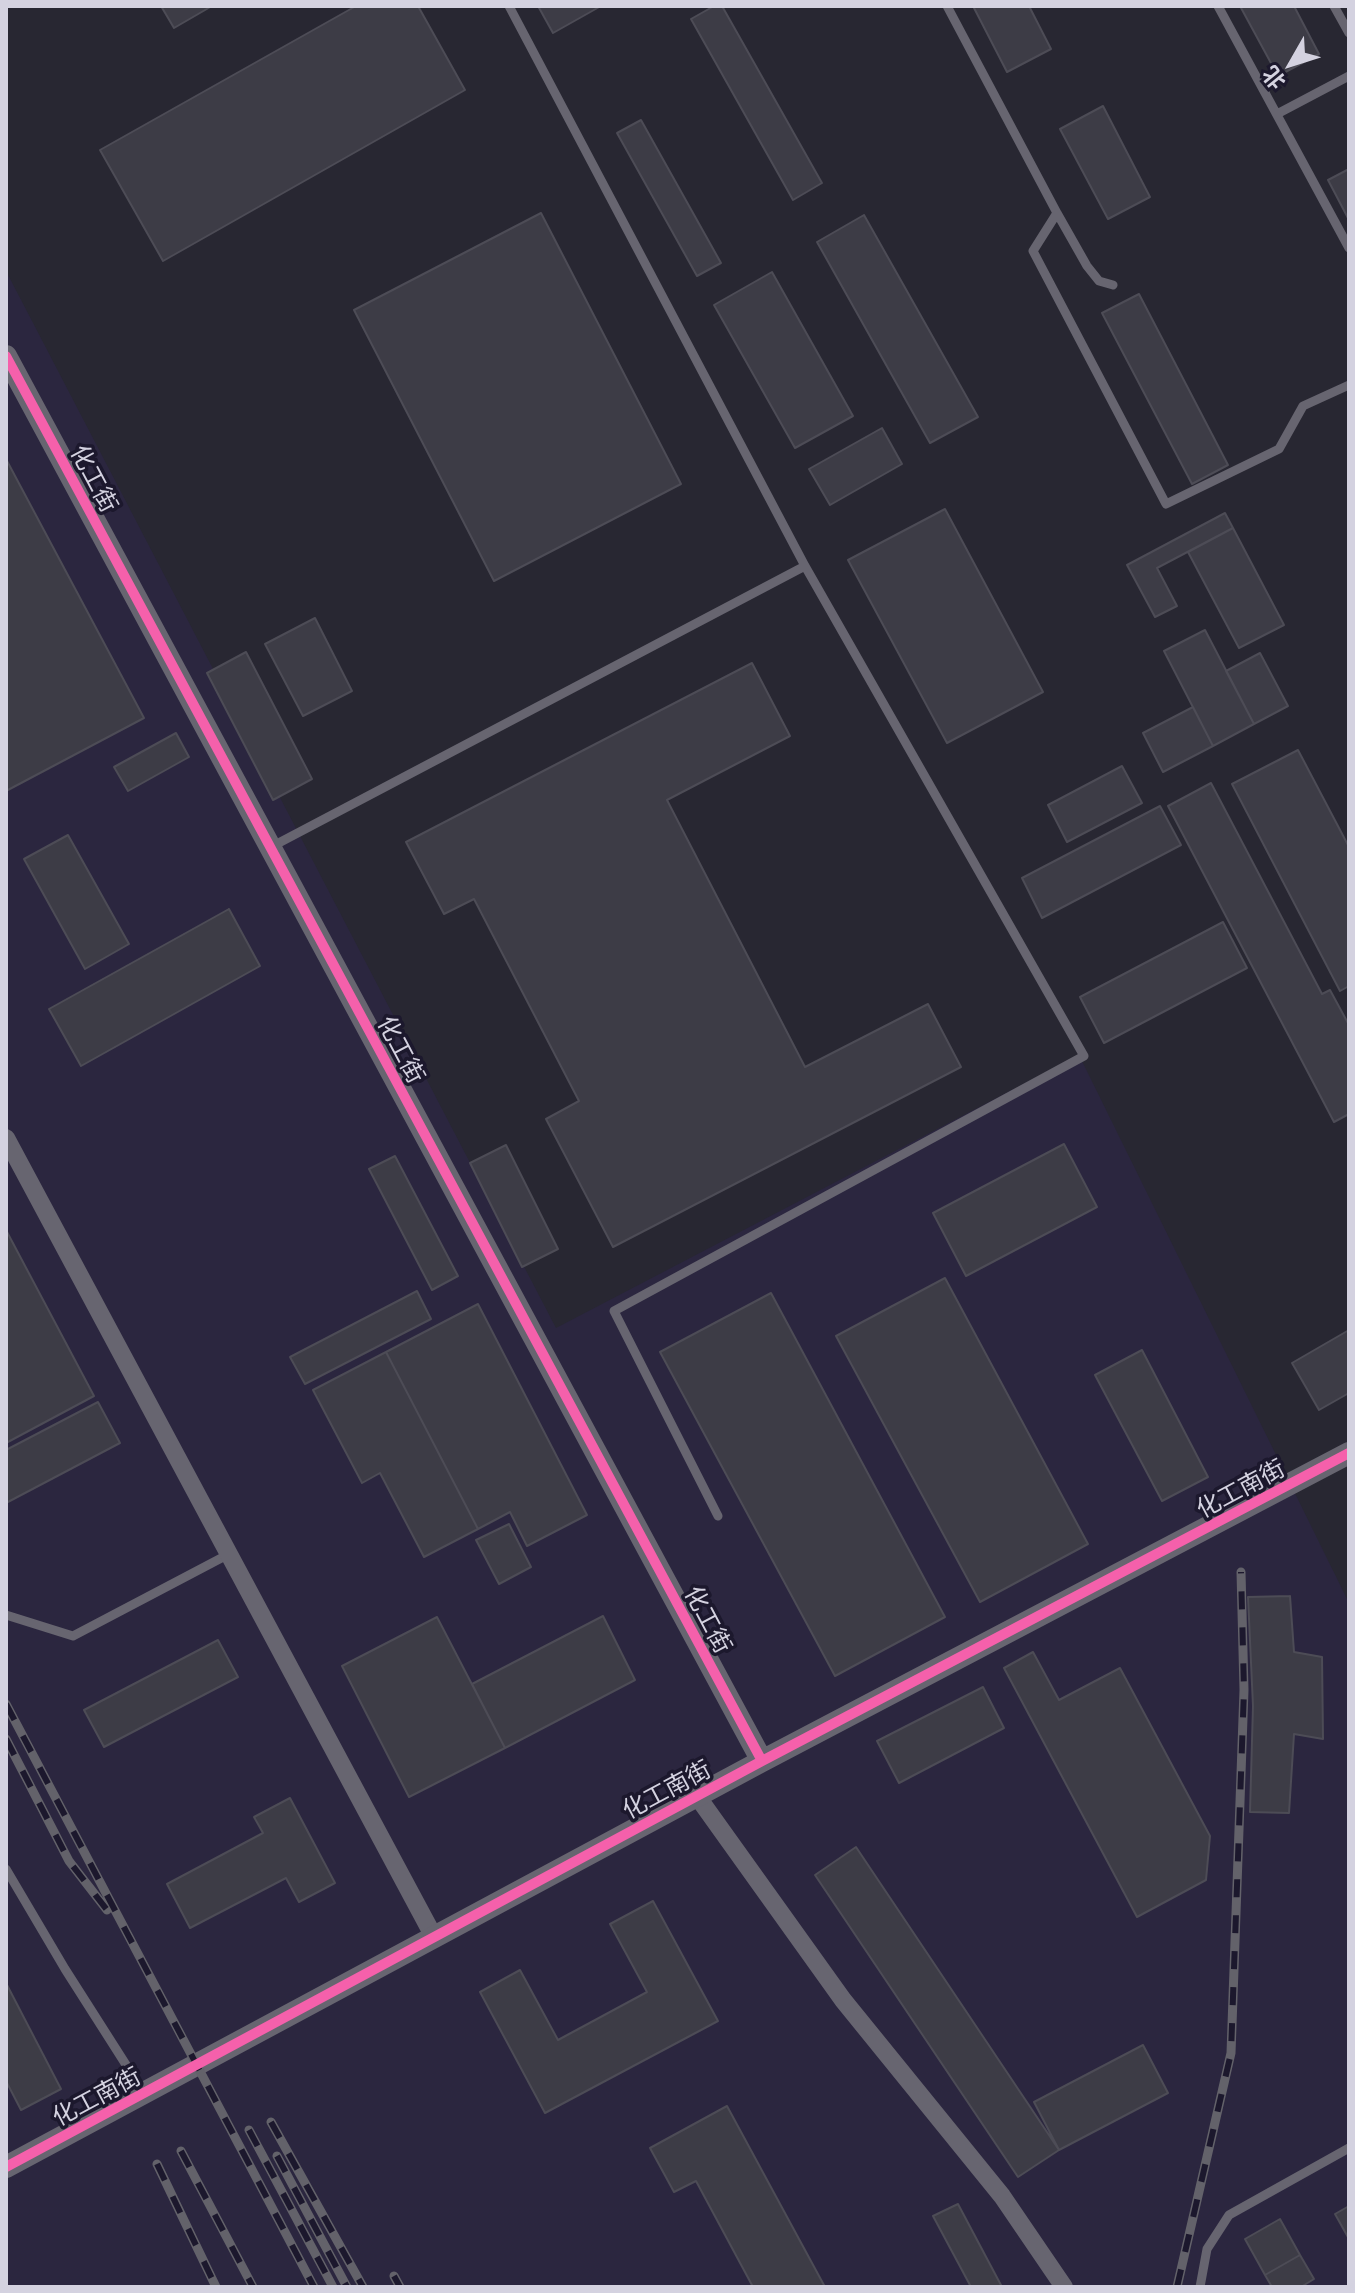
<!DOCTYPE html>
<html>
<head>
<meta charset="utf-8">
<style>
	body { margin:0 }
	#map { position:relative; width:1355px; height:2293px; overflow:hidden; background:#282732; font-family:Georgia,"Noto Sans SC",serif }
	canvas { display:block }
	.frame { position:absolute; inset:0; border:8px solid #d4d2e0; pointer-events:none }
	.north { position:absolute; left:1251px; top:24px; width:80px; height:80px; -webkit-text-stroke:6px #1c182d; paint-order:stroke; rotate:231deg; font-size:22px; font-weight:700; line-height:32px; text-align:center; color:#d4d2e0 }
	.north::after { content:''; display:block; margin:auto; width:28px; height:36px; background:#d4d2e0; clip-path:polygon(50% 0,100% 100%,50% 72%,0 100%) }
</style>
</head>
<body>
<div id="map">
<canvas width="1355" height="2293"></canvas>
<div class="frame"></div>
<div class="north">北</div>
</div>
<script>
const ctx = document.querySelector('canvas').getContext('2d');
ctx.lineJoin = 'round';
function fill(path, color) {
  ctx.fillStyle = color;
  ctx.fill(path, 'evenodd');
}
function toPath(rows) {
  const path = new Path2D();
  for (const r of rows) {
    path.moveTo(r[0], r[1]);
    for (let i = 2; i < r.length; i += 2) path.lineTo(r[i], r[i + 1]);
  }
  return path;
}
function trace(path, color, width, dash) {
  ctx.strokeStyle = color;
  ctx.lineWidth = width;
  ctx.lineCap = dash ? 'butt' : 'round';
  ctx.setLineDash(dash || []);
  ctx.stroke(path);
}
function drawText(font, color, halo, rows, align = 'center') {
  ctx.font = font + ' Georgia,"Noto Sans SC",serif';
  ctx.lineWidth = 7;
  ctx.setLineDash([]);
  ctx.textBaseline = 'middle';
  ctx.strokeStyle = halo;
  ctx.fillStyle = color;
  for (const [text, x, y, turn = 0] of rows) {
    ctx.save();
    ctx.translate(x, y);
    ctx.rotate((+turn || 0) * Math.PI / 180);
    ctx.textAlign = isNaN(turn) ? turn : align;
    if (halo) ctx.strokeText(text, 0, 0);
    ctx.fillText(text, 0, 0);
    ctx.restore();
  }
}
const built = toPath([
	[6,271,556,1328,1079,1055,1349,1603,1349,2287,6,2287]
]);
const building = toPath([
	[161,6,212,6,174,28,161,6],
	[356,6,418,6,465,90,163,261,100,150,356,6],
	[538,6,601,6,553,33,538,6],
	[714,6,722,6,822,183,793,200,691,19,714,6],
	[973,6,1029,6,1051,49,1007,72,973,6],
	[1240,6,1294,6,1319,54,1278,76,1240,6],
	[1103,106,1150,197,1108,219,1060,129,1103,106],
	[641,120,721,263,697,276,617,133,641,120],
	[1349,169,1349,220,1328,180,1349,169],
	[541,213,681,484,494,581,354,310,541,213],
	[864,215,978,417,930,443,817,242,864,215],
	[772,272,853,416,795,448,714,305,772,272],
	[1139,294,1228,465,1192,484,1102,313,1139,294],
	[882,428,902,464,830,505,809,469,882,428],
	[6,459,144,718,6,791,6,459],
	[945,509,1043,692,947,743,848,560,945,509],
	[1225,513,1233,528,1157,568,1177,606,1155,617,1127,565,1225,513],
	[1233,528,1284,625,1239,648,1188,552,1233,528],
	[315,618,352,691,303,716,265,644,315,618],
	[1205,630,1254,724,1213,746,1164,651,1205,630],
	[246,652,312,779,273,800,207,673,246,652],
	[1260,653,1288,706,1254,724,1226,671,1260,653],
	[752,663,790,736,667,800,805,1067,928,1004,961,1067,613,1247,546,1119,579,1101,474,899,444,914,406,842,752,663],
	[1193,707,1213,746,1163,772,1143,733,1193,707],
	[176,733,189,757,128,791,114,767,176,733],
	[1298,750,1349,847,1349,986,1340,991,1232,784,1298,750],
	[1122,766,1142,803,1067,842,1048,805,1122,766],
	[1211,783,1322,994,1330,990,1349,1025,1349,1114,1334,1122,1168,806,1211,783],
	[1160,806,1181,845,1042,918,1022,878,1160,806],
	[68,835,129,944,85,969,24,859,68,835],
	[229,909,260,966,81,1066,49,1009,229,909],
	[1223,922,1247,968,1104,1043,1080,997,1223,922],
	[1064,1144,1097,1207,966,1276,933,1213,1064,1144],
	[506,1145,558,1249,522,1267,470,1163,506,1145],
	[395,1156,458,1276,432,1290,369,1169,395,1156],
	[6,1230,94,1396,6,1443,6,1230],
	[945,1278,1088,1544,980,1602,836,1336,945,1278],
	[417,1291,431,1319,305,1384,290,1357,417,1291],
	[771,1293,945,1617,835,1676,660,1352,771,1293],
	[478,1304,587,1515,527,1546,510,1512,478,1529,386,1352,478,1304],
	[1349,1330,1349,1393,1319,1410,1292,1363,1349,1330],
	[1142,1350,1208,1477,1162,1501,1095,1375,1142,1350],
	[386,1352,478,1529,424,1557,380,1473,362,1483,313,1390,386,1352],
	[98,1402,120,1443,6,1503,6,1450,98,1402],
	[509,1524,531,1567,499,1584,476,1540,509,1524],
	[1290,1596,1294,1652,1322,1657,1323,1739,1294,1734,1289,1813,1250,1812,1253,1706,1248,1597,1290,1596],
	[603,1616,635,1680,505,1748,472,1684,603,1616],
	[437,1617,505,1748,409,1797,342,1666,437,1617],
	[218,1640,238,1677,104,1747,84,1710,218,1640],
	[1033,1652,1059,1700,1120,1668,1210,1836,1206,1880,1137,1917,1004,1668,1033,1652],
	[983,1687,1004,1728,899,1783,877,1741,983,1687],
	[290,1798,335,1883,299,1902,286,1878,190,1928,167,1884,263,1833,254,1817,290,1798],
	[856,1847,1059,2150,1018,2177,815,1875,856,1847],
	[653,1901,718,2021,545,2113,480,1992,520,1970,558,2040,647,1992,610,1924,653,1901],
	[6,1983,61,2089,21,2110,6,2081,6,1983],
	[1143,2045,1168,2093,1059,2150,1034,2102,1143,2045],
	[727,2106,825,2287,753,2287,696,2181,674,2192,650,2148,727,2106],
	[958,2204,1002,2287,971,2287,933,2216,958,2204],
	[1349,2206,1349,2239,1335,2214,1349,2206],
	[1280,2219,1300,2255,1265,2275,1245,2239,1280,2219],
	[1300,2255,1314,2279,1301,2287,1272,2287,1265,2275,1300,2255]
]);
const service = toPath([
	[509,6,805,566,1084,1056,614,1311,718,1516],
	[947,6,1057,213,1033,251,1166,504,1279,449,1303,406,1349,385],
	[1218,6,1349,248],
	[1334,6,1349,33],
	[1277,114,1349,76],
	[1057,213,1087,266,1099,281,1113,285],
	[271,847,805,566],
	[6,1615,73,1636,229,1554],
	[6,1869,65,1969,144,2093],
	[1200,2287,1207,2249,1229,2215,1349,2148]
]);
const minor = toPath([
	[6,1138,434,1937],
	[697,1796,843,2000,1002,2196,1064,2287]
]);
const tertiary = toPath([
	[6,356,762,1761],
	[6,2167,762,1761,1349,1453]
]);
const rail = toPath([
	[6,1704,314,2287],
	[6,1739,69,1861,107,1910],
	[271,2122,363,2287],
	[249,2130,333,2287],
	[181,2151,253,2287],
	[277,2156,347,2287],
	[157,2164,216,2287],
	[394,2276,400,2287],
	[1177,2287,1231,2053,1244,1690,1241,1572]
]);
const cycleway = toPath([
	[6,356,762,1761],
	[6,2167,762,1761,1349,1453]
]);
const streetNames = [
	["化工街",95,478,62],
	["化工街",402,1049,62],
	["化工南街",1240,1488,-28],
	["化工街",709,1619,62],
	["化工南街",666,1789,-28],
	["化工南街",96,2096,-28]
];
fill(built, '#2b263f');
fill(building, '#3d3c46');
trace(building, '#4d4c56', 2);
trace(service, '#676570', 9);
trace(minor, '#676570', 18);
trace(tertiary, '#676570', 22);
trace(rail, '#63626a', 9);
trace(rail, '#1c182d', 6, [18]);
trace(cycleway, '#f560ab', 10);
drawText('24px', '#d4d2e0', '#1c182d', streetNames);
</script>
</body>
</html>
